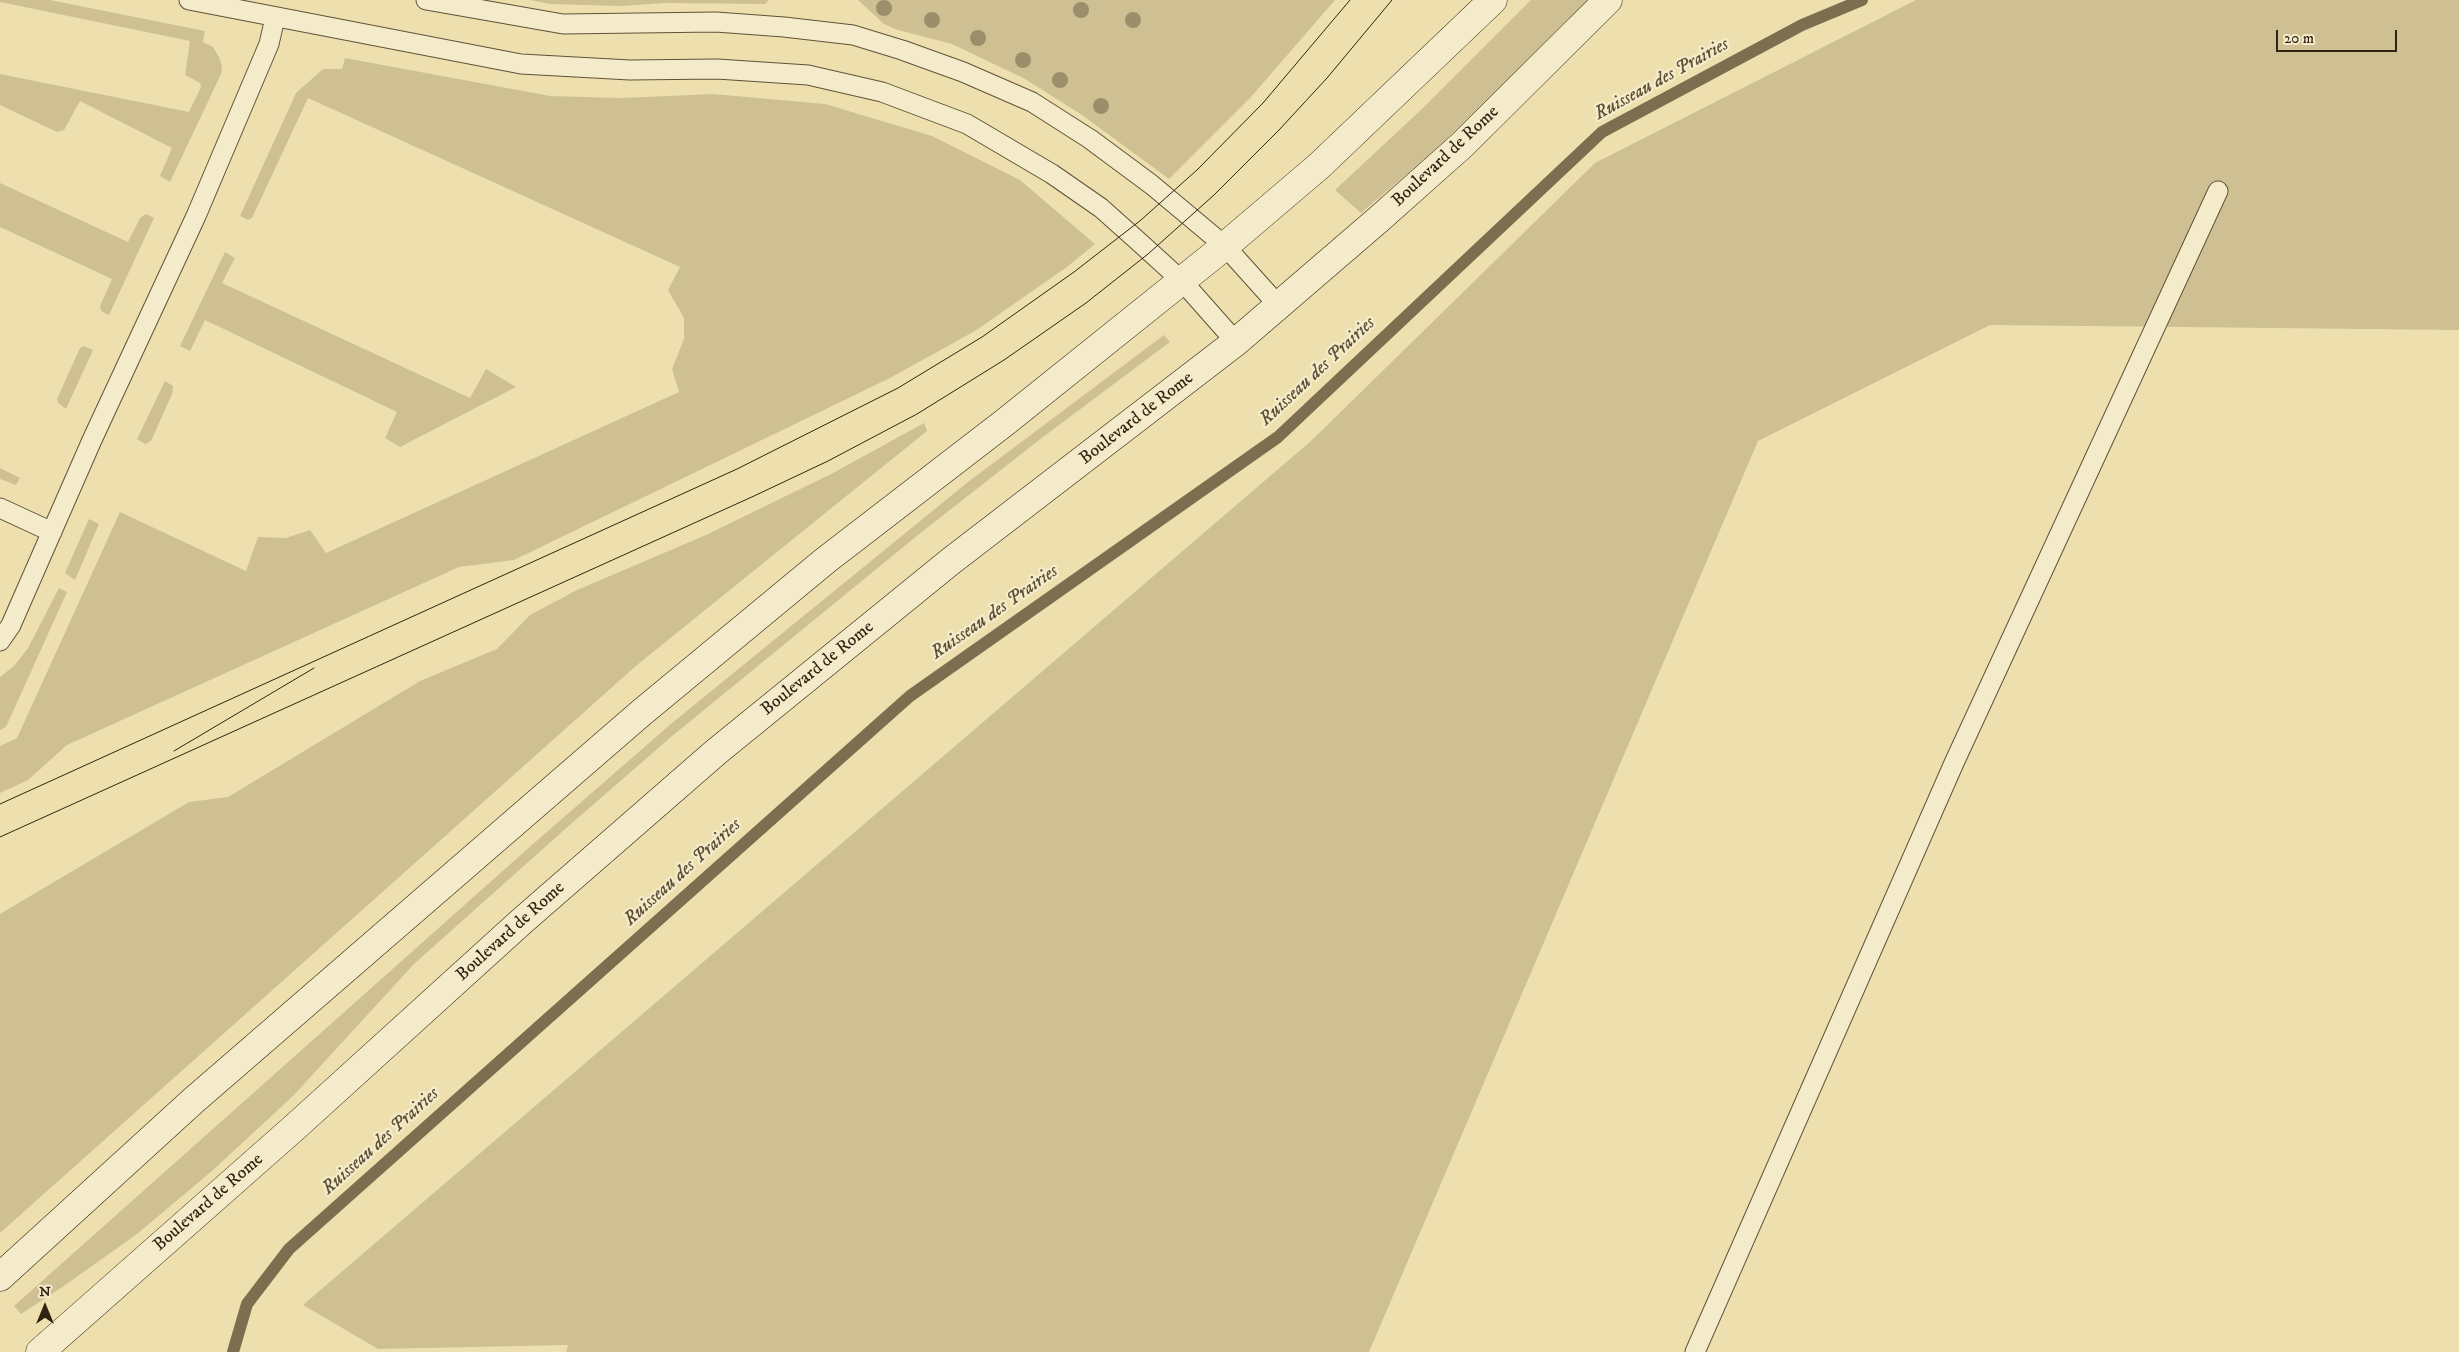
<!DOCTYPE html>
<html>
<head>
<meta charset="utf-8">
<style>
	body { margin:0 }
	#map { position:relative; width:2459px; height:1352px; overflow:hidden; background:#eee0ae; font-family:"IM FELL DW Pica",serif }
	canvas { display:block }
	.north { position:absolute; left:20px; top:1282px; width:50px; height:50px; -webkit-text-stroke:4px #f4ebca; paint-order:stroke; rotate:0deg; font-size:14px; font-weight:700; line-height:20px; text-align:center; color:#312311 }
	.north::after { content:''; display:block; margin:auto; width:18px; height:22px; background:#312311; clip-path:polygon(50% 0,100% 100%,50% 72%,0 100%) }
	.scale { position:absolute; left:2276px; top:30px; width:121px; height:22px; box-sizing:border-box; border:2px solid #312311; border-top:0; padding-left:6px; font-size:15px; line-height:18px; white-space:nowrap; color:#312311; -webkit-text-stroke:4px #f4ebca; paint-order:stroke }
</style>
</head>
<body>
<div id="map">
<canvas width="2459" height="1352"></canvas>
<div class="north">N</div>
<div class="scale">20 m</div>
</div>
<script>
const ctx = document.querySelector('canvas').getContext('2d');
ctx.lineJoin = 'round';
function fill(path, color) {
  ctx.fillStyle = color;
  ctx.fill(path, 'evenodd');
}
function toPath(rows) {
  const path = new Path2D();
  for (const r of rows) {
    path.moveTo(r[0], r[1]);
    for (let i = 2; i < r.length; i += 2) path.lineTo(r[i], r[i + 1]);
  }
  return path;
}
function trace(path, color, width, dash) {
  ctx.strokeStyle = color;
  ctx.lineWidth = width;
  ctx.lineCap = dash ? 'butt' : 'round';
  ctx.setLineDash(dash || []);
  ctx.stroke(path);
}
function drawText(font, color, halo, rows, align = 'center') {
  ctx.font = font + ' "IM FELL DW Pica",serif';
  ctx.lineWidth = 4.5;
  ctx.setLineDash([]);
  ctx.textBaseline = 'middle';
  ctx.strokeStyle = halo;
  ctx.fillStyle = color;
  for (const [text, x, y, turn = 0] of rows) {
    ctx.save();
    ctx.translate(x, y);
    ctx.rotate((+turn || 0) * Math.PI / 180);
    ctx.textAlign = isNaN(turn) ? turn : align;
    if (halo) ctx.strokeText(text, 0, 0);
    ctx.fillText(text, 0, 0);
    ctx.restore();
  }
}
const green = toPath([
	[0,0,50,0,205,31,203,42,213,47,219,57,222,66,221,74,170,182,160,176,172,148,80,101,64,130,57,132,0,105,0,74,189,112,201,87,200,83,185,75,190,41,0,2],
	[530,0,769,0,765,4,664,3,621,6,550,4],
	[858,0,1335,0,1251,97,1169,179,1082,115,1025,79,952,44,898,30,884,24],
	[1531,0,1588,0,1440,146,1361,213,1335,190,1424,107],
	[1916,0,2459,0,2459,330,1990,325,1758,441,1369,1352,566,1352,568,1345,378,1349,303,1305,1311,441,1595,163],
	[345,58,550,96,621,98,713,94,825,104,932,136,1020,180,1095,244,1067,267,975,331,890,378,514,560,459,567,67,745,28,780,0,793,0,746,17,738,120,512,246,571,258,537,286,538,310,530,326,553,679,392,672,369,684,339,684,318,668,290,680,267,308,98,252,218,248,220,240,216,296,93,323,69,342,69],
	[0,183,128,242,140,218,146,214,154,218,109,315,101,311,100,306,112,279,0,227],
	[225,252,235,258,222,283,470,398,486,369,516,387,400,447,385,438,397,412,205,320,190,351,180,346],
	[1164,335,1170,342,1043,437,918,535,671,737,572,823,414,964,293,1096,212,1171,137,1234,61,1288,21,1314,14,1306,533,844,672,723,968,482],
	[84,346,93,350,66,409,58,403,57,399,80,348],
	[165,381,173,386,172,394,151,441,145,444,137,439],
	[924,423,927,431,637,665,0,1233,0,914,189,802,228,797,420,681,497,649,530,615,577,590,706,535,833,473],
	[0,468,20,478,16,485,0,479],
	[89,519,99,524,75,580,65,573],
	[59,588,67,592,6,727,0,730,0,677,15,665,28,648]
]);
const stream = toPath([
	[233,1352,247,1304,289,1249,910,696,1278,437,1602,132,1802,25,1862,0]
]);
const service = toPath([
	[189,0,521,64,630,70,717,69,808,75,882,92,967,124,1052,174,1101,208,1138,241,1182,281,1236,342],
	[426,0,563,24,716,22,784,27,853,35,902,50,963,72,1032,102,1090,139,1152,185,1225,246,1278,305],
	[0,508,52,532],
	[0,641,11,625,92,440,196,216,269,44,275,18],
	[1695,1352,1954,763,2218,191]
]);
const secondary = toPath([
	[0,1277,194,1100,641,713,826,560,1004,423,1225,246,1319,166,1493,0],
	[40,1352,295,1127,522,921,716,752,951,561,1236,342,1379,219,1462,145,1608,0]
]);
const tram = toPath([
	[174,751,314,668],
	[0,804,737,469,898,388,982,337,1074,272,1141,220,1198,169,1263,103,1350,0],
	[0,837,754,496,828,461,917,414,1004,360,1086,303,1148,254,1214,195,1279,130,1327,78,1392,0]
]);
const trees = [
	[884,8],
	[1081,10],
	[932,20],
	[1133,20],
	[978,38],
	[1023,60],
	[1060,80],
	[1101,106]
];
const streetNames = [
	["Boulevard de Rome",1446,157,-43],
	["Boulevard de Rome",1137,419,-38],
	["Boulevard de Rome",818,669,-39],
	["Boulevard de Rome",511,932,-42],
	["Boulevard de Rome",209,1203,-41]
];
const waterNames = [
	["Ruisseau des Prairies",1662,80,-29],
	["Ruisseau des Prairies",1318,372,-43],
	["Ruisseau des Prairies",995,613,-35],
	["Ruisseau des Prairies",683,873,-42],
	["Ruisseau des Prairies",381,1142,-42]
];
fill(green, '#cec093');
trace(stream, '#7c6e4f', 12);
trace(service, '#605238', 21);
trace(secondary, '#312311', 29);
trace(service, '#f4ebca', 19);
trace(secondary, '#f4ebca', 28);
trace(tram, '#312311', 1);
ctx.fillStyle = '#9c8e6a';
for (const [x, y] of trees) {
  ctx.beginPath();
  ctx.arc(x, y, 8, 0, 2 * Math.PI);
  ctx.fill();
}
drawText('18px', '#312311', '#f4ebca', streetNames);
drawText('italic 19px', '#5d4f35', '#f4ebca', waterNames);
</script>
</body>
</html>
